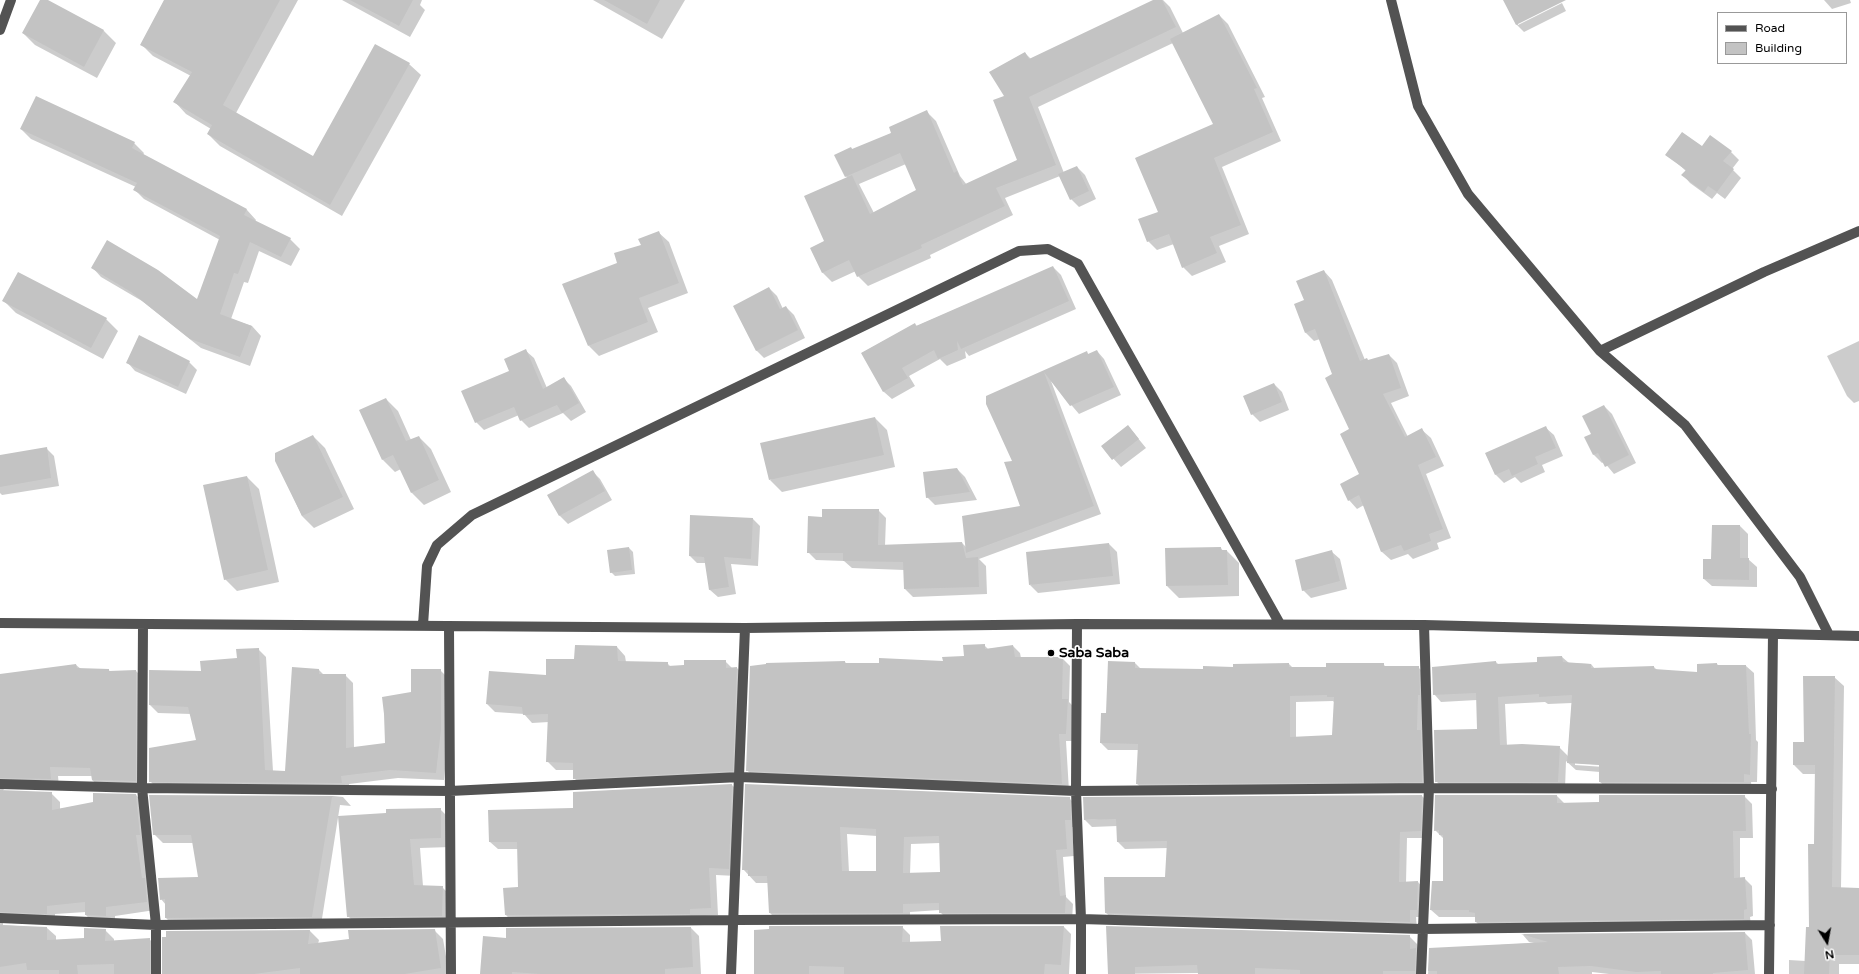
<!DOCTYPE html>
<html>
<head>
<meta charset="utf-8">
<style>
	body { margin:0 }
	#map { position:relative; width:1859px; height:974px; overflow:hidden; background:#fff; font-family:"Varela Round",sans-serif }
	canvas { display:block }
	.legend { position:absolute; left:1717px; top:12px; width:130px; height:52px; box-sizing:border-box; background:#fff; border:1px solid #999; margin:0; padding:5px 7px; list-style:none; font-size:12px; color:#000 }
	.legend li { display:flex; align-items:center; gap:8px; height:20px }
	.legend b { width:20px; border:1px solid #999 }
	.north { position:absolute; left:1807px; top:922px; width:40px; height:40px; -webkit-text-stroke:3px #fff; paint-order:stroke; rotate:169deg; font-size:11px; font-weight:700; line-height:16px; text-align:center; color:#000 }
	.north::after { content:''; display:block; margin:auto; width:14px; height:18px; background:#000; clip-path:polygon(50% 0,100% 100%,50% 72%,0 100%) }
</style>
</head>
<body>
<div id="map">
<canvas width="1859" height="974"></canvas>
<ul class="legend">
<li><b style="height:5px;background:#535353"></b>Road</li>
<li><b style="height:11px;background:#c3c3c3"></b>Building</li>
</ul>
<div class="north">N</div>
</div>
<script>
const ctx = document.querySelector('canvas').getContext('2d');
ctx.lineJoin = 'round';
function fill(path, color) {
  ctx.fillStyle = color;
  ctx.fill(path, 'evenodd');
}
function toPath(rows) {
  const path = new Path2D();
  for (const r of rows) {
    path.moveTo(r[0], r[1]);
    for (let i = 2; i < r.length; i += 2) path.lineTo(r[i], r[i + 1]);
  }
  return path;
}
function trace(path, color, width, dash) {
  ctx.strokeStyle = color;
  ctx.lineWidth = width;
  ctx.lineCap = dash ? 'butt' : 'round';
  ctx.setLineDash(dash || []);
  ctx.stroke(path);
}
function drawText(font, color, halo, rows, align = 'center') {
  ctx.font = font + ' "Varela Round",sans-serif';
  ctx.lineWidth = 3.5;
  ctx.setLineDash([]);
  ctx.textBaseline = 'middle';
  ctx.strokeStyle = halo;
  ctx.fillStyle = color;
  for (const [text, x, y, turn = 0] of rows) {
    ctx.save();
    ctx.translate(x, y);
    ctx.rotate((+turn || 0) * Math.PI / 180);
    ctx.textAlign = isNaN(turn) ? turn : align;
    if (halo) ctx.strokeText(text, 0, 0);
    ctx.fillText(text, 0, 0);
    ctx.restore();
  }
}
const shadow = toPath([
	[41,0,46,0,104,31,116,43,97,78,35,45,23,33],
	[166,0,298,0,236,113,313,158,409,64,421,75,342,216,220,146,208,134,211,129,186,114,175,102,191,76,153,56,142,45],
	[342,0,422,0,420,5,425,10,410,37],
	[593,0,685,0,662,39],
	[1155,0,1163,0,1170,7,1183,33,1219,15,1228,24,1265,97,1262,98,1281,141,1222,167,1249,234,1219,246,1226,262,1192,276,1183,267,1174,244,1157,250,1148,241,1159,212,1215,125,1173,43,1038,107,1064,173,1077,167,1085,175,1096,199,1079,207,1071,199,1060,176,1005,198,1013,215,930,255,931,258,868,286,858,276,856,271,832,282,822,272,825,242,847,178,846,176,851,148,853,150,892,133,927,112,936,121,960,176,967,185,1018,160,1005,96,1025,53,1031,59],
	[906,164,917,191,874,213,859,184],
	[1509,0,1561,0,1518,23,1518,25,1562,3,1566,11,1524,32,1516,24],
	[1824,0,1850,0,1851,3,1832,9],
	[21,129,134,143,144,153,143,155,247,210,256,220,255,222,290,239,300,249,291,266,259,251,248,283,244,282,231,319,252,326,261,336,250,366,201,348,142,301,101,277,92,267,198,301,220,240,144,199,135,190,136,187,31,139],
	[1702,147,1731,152,1739,160,1732,169,1741,178,1725,199,1717,193,1712,199,1690,183,1683,175,1686,171,1667,154],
	[658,232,669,242,688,293,648,308,658,332,599,356,589,346,619,263],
	[1053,267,1061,275,1076,309,969,356,965,351,966,358,947,366,940,359,909,376,915,386,892,399,884,392,862,353,915,324,917,326],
	[1324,271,1332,280,1365,360,1369,361,1389,355,1397,363,1409,396,1391,403,1408,437,1422,430,1431,438,1444,466,1426,474,1451,538,1437,543,1439,549,1413,559,1408,554,1391,560,1382,552,1364,505,1357,509,1349,500,1361,475,1351,429,1333,375,1320,339,1314,341,1306,333,1295,305,1305,301],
	[769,288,777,296,783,309,786,307,794,315,805,338,764,358,756,350],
	[4,301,106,319,118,331,103,359,16,313],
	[1859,341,1859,401,1854,403,1847,396,1827,356],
	[526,351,534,358,547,388,563,378,571,386,586,412,571,421,563,413,529,428,521,420,519,415,484,430,476,422],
	[1097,351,1104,359,1121,395,1079,414,1051,381,1101,514,979,559,986,566,987,594,913,597,905,589,904,570,852,568,844,561,816,560,808,552,823,518,878,510,886,518,885,546,962,543,966,547,1021,507,1014,462,987,397,1087,353,1089,355],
	[189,362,197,370,186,394,135,371,128,363],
	[1274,384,1282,392,1289,410,1260,422,1252,414],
	[386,399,398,411,411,440,419,437,431,449,451,492,424,505,412,493,401,469,395,472,383,460,361,410],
	[1604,406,1612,414,1636,463,1614,474,1604,462,1602,463,1594,455,1586,438,1592,435],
	[875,418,887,430,895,467,782,492,770,480],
	[1128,426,1146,448,1121,467,1102,446],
	[1546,428,1554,435,1563,456,1542,465,1545,472,1521,483,1515,477,1504,483,1496,475,1486,454],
	[313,436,325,448,354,509,314,528,302,516,276,460],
	[46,448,54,456,59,486,2,495,0,493,0,456],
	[957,469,965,477,977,500,935,505,927,497],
	[592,471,600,479,612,500,568,524,560,516,549,496],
	[247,477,259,489,279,582,237,591,225,579],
	[753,519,760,526,758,566,731,564,736,594,718,597,710,590,706,563,697,563,690,556],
	[1740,526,1748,534,1748,559,1757,567,1757,587,1712,586,1704,579,1712,560],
	[1109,544,1117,552,1120,584,1038,593,1030,585],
	[629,548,633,552,635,574,615,576,611,572],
	[1221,548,1223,551,1227,551,1239,563,1239,596,1179,598,1167,586],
	[1332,552,1340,559,1347,589,1311,598,1303,590],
	[984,645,988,649,1013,646,1020,653,1021,658,1062,658,1070,666,1069,702,1075,708,1073,741,1066,741,1069,791,754,778,747,770,845,662,847,664,944,662,965,657],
	[617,647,625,656,626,662,667,663,671,667,725,661,732,668,737,668,745,676,740,779,582,786,574,778,574,770,556,770,548,762,549,722,532,723,524,714,495,712,487,704,547,676,575,660],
	[258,649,266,657,273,771,286,772,319,670,324,675,345,675,353,683,354,748,386,744,412,693,440,670,448,678,448,739,444,780,398,778,349,784,349,791,158,789,150,781,197,741,191,714,158,713,150,705,150,671,202,672,238,659],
	[1562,657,1569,663,1591,664,1595,669,1654,667,1657,670,1698,673,1717,664,1719,666,1746,666,1754,673,1756,740,1758,742,1757,782,1751,782,1752,790,1608,789,1600,782,1600,772,1576,770,1566,761,1565,789,1444,789,1436,781,1478,730,1477,700,1441,702,1434,694,1496,662,1499,665,1538,663],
	[1545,702,1548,704,1572,703,1568,756,1559,747,1507,746,1505,704],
	[1575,763,1604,765,1604,767,1575,765],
	[1135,663,1141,669,1204,670,1289,664,1293,668,1327,668,1383,664,1386,667,1418,667,1425,674,1429,788,1144,790,1137,784,1139,750,1108,750,1101,743,1107,714],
	[1333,701,1335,703,1333,736,1296,738,1296,702],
	[76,665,81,669,109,670,110,672,136,671,145,680,144,790,101,788,92,780,92,776,58,776,59,787,9,786,3,790,3,792,51,793,60,802,60,809,136,795,145,804,155,910,115,916,115,925,94,924,86,915,86,912,55,914,55,922,3,923,3,925,47,928,56,936,56,940,85,939,105,930,114,939,114,941,149,939,158,947,158,974,0,974,0,675],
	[1834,677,1844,686,1841,888,1859,889,1859,964,1839,964,1839,974,1789,974,1789,960,1806,961,1810,928,1815,845,1816,774,1803,774,1794,765],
	[732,785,739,792,736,876,716,875,718,915,513,923,506,915,504,889,519,888,518,849,498,849,490,842,574,809],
	[746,785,1069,798,1077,806,1078,827,1072,827,1074,856,1063,857,1066,897,1073,904,1072,920,948,920,940,912,940,910,910,912,910,920,777,920,770,913,768,883,756,883,743,869],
	[847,834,877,836,877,872,849,872],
	[940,843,941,873,910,874,911,844],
	[150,796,343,797,351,806,340,805,321,925,175,927,166,918,166,905,161,899,199,878,193,843,163,843,154,834],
	[1422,796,1429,803,1428,838,1407,838,1406,883,1418,882,1425,890,1424,917,1416,917,1417,929,1114,920,1106,913,1166,878,1168,848,1125,849,1118,842,1117,826,1092,827,1085,820],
	[1557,796,1565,804,1744,796,1752,804,1753,838,1740,838,1740,879,1744,878,1752,886,1753,916,1750,917,1751,926,1483,929,1476,922,1476,917,1439,917,1431,910,1444,882,1444,839,1435,830],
	[440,809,450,819,451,847,420,848,423,886,442,887,452,897,451,925,358,926,348,916,387,814],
	[902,927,910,935,910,943,942,942,1064,927,1071,934,1069,974,755,974],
	[1107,927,1409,936,1417,944,1422,974,1198,974,1198,973,1109,974],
	[691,928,699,936,701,974,481,974,507,939],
	[434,930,443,939,449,974,163,974,167,932,310,931,319,940,318,944],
	[1745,933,1752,940,1755,974,1609,974,1592,972,1592,974,1428,974,1430,949,1534,943,1529,942,1523,935]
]);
const building = toPath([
	[40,0,48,0,104,30,84,67,22,33],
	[164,0,280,0,223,105,313,156,375,44,410,63,330,205,207,134,212,125,173,102,192,72,140,45],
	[350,0,413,0,399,26],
	[604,0,660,0,647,24],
	[1153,0,1162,0,1176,27,1029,97,1056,165,996,188,1005,206,921,245,922,248,857,277,849,260,822,273,810,248,824,241,804,196,852,175,870,214,916,190,900,153,845,177,834,155,851,147,852,149,891,133,889,127,927,110,954,173,957,171,963,185,1017,160,993,100,1004,96,989,72,1025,52,1029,59],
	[1503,0,1566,0,1516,25],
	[1219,14,1257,88,1254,89,1273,132,1214,158,1241,225,1210,237,1217,253,1182,268,1169,234,1147,242,1138,219,1158,212,1135,158,1213,124,1170,39],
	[36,96,135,142,132,148,247,209,244,215,291,238,281,257,250,242,238,274,234,273,220,314,252,326,240,357,190,339,131,292,91,268,107,240,158,270,197,299,220,236,133,190,137,183,20,129],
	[1682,132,1702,146,1710,135,1732,151,1723,161,1734,169,1717,192,1708,186,1704,192,1681,175,1686,170,1665,155],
	[1077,166,1089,191,1070,200,1058,174],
	[659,231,679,283,639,298,648,322,588,346,562,284,617,263,614,253,641,245,638,239],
	[1053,266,1069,301,961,349,957,341,958,350,938,359,934,350,902,368,908,378,883,392,861,353,915,323,916,326],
	[1324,270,1360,361,1367,358,1368,360,1389,354,1401,388,1383,394,1405,437,1422,428,1436,457,1418,465,1443,529,1429,534,1431,541,1404,551,1401,545,1381,552,1359,495,1348,501,1340,484,1359,474,1340,434,1349,429,1325,378,1332,374,1315,329,1305,333,1294,304,1304,300,1296,281],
	[18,272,107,318,91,348,2,301],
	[769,287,780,309,786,306,798,330,756,351,733,306],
	[139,335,190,361,178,387,126,363],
	[526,349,543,389,564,377,579,403,562,413,557,405,520,421,514,407,475,423,461,391,509,371,504,359],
	[1097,350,1114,387,1070,406,1044,372,1094,506,966,553,962,516,1020,506,1004,462,1012,461,986,404,986,396,1087,351,1088,354],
	[1274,383,1282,402,1251,415,1243,396],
	[386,398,406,441,419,436,439,480,411,493,393,455,382,460,359,410],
	[1604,405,1629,455,1605,467,1598,453,1593,455,1584,437,1591,434,1582,416],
	[875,417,884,455,769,480,760,443],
	[1128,425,1139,439,1112,460,1101,446],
	[1546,426,1556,448,1535,457,1538,464,1512,476,1509,469,1495,475,1485,453],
	[313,435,343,497,302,516,275,461,275,453],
	[47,447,51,478,0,487,0,455],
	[957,468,970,492,926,498,923,472],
	[593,470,605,491,559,516,547,495],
	[247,476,268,570,224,580,203,485],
	[822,509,879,509,878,545,962,542,966,558,978,557,979,587,904,589,903,562,843,561,843,553,807,553,808,516,822,517],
	[690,515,753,518,751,559,724,557,729,587,709,590,704,557,689,556],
	[1712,525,1740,525,1740,558,1749,558,1749,580,1703,579,1703,559,1711,559],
	[1109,543,1113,576,1029,585,1026,552],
	[629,547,632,570,610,573,607,550],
	[1221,547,1221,550,1227,550,1228,585,1166,586,1165,548],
	[1332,550,1340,581,1302,591,1295,560],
	[985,644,985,649,1013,645,1015,657,1063,657,1062,699,1068,699,1066,734,1059,734,1062,784,746,771,750,666,766,664,766,663,845,661,845,663,879,663,879,658,943,661,942,657,964,656,963,645],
	[575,645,617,646,618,661,668,662,668,666,684,665,684,660,726,660,726,668,737,667,733,771,573,779,573,763,546,762,548,714,523,715,522,707,486,704,489,671,546,675,546,659,574,659],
	[259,648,265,770,285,771,292,667,319,669,319,674,346,674,346,748,385,743,384,714,382,697,411,692,411,669,441,669,441,730,436,773,390,770,341,776,342,783,149,782,149,748,196,740,188,707,149,705,149,670,201,671,200,661,237,658,236,649],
	[1562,656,1563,662,1591,664,1591,668,1654,666,1654,669,1697,672,1697,664,1717,663,1717,665,1746,665,1749,734,1751,734,1750,775,1744,774,1744,782,1599,782,1599,765,1567,763,1572,695,1539,697,1539,694,1498,697,1500,745,1522,744,1560,746,1558,782,1435,782,1434,730,1477,729,1476,693,1433,695,1432,667,1496,661,1496,664,1537,662,1537,657],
	[1108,661,1135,662,1135,668,1203,669,1203,666,1233,667,1233,664,1289,663,1289,667,1326,667,1326,663,1384,663,1384,666,1419,666,1420,695,1418,695,1417,730,1421,730,1422,782,1136,784,1138,744,1100,743,1101,713,1106,713],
	[1327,695,1327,697,1334,697,1332,735,1290,737,1290,696],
	[76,664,77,668,109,669,109,671,136,670,136,781,92,780,90,768,50,767,51,779,0,778,0,674],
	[1803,676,1835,676,1832,887,1859,888,1859,955,1830,955,1829,974,1804,974,1806,927,1809,927,1808,844,1814,844,1815,765,1793,765,1793,742,1804,742],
	[732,784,729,869,709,868,711,908,690,909,690,914,505,915,503,888,518,887,517,842,489,842,488,810,573,808,573,792],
	[745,784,1070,797,1071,820,1065,820,1067,849,1056,850,1060,896,1066,895,1065,913,939,913,939,903,903,904,903,913,769,913,767,876,748,876,748,870,742,870],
	[840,827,876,829,876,871,842,871],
	[939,836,940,872,903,873,904,837],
	[0,790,52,792,52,810,93,802,93,793,136,794,140,835,136,835,142,878,145,878,147,902,106,907,106,916,85,915,85,902,47,906,47,914,0,912],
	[149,795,343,796,332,797,312,917,165,918,165,899,160,900,158,878,198,877,191,835,153,835],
	[1422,795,1421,831,1400,832,1399,882,1418,881,1417,910,1410,910,1410,922,1105,913,1104,877,1165,877,1167,841,1117,842,1116,819,1084,820,1083,797],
	[1435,795,1557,795,1557,803,1599,802,1599,795,1745,795,1746,831,1733,831,1734,878,1745,877,1747,909,1744,910,1744,919,1475,922,1475,913,1469,912,1469,910,1430,910,1432,881,1443,881,1443,835,1439,835,1439,830,1434,831],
	[441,808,441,838,410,839,414,885,443,886,442,916,347,917,338,816,386,813,386,809],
	[0,925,47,927,47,940,84,938,84,928,106,929,105,941,150,938,150,974,114,974,114,964,77,965,78,974,59,974,59,970,27,970,26,963,0,967],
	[769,926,903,926,902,942,941,941,940,926,1064,926,1061,965,1045,964,1044,974,844,974,844,967,809,966,809,974,754,974,754,930,769,929],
	[1106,926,1410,935,1410,949,1416,948,1415,971,1383,971,1383,974,1300,974,1300,970,1255,968,1255,974,1198,974,1197,965,1135,967,1135,974,1108,974],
	[691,927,693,967,665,969,665,974,540,974,512,972,512,974,480,974,483,936,506,938,506,928],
	[435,929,441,968,405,974,300,974,300,968,254,974,162,974,162,937,166,937,166,931,310,930,308,944,349,939,348,930],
	[1745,932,1748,970,1713,973,1713,974,1661,974,1661,971,1636,972,1591,966,1558,967,1559,974,1437,974,1437,971,1428,971,1429,948,1548,942,1521,934]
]);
const minor = toPath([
	[1391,0,1418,106,1468,194,1600,351,1685,425,1800,577,1829,635],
	[0,30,11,0],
	[1600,351,1764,272,1859,231],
	[0,623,745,628,1077,624,1424,625,1859,636],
	[1077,624,1076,791,1081,919,1081,974],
	[143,625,142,788,156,925,156,974],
	[423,625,427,566,437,545,472,515,1019,251,1048,249,1078,264,1280,624],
	[449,626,451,974],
	[0,784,142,788,450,791,740,777,1076,791,1429,788,1772,789],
	[0,918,156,925,733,920,1081,919,1422,929,1770,925],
	[731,974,745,628],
	[1421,974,1429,788,1424,625],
	[1769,974,1773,634]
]);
const markers = [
	[1051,653,4,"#000"]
];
const poiNames = [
	["Saba Saba",1059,653]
];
fill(shadow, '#0003');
fill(building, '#c3c3c3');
trace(minor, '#535353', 10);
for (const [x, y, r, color] of markers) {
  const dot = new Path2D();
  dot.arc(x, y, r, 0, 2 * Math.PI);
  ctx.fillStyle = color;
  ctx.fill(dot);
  trace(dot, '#fff', 1.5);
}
drawText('bold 14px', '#000', '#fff', poiNames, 'left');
</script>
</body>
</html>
